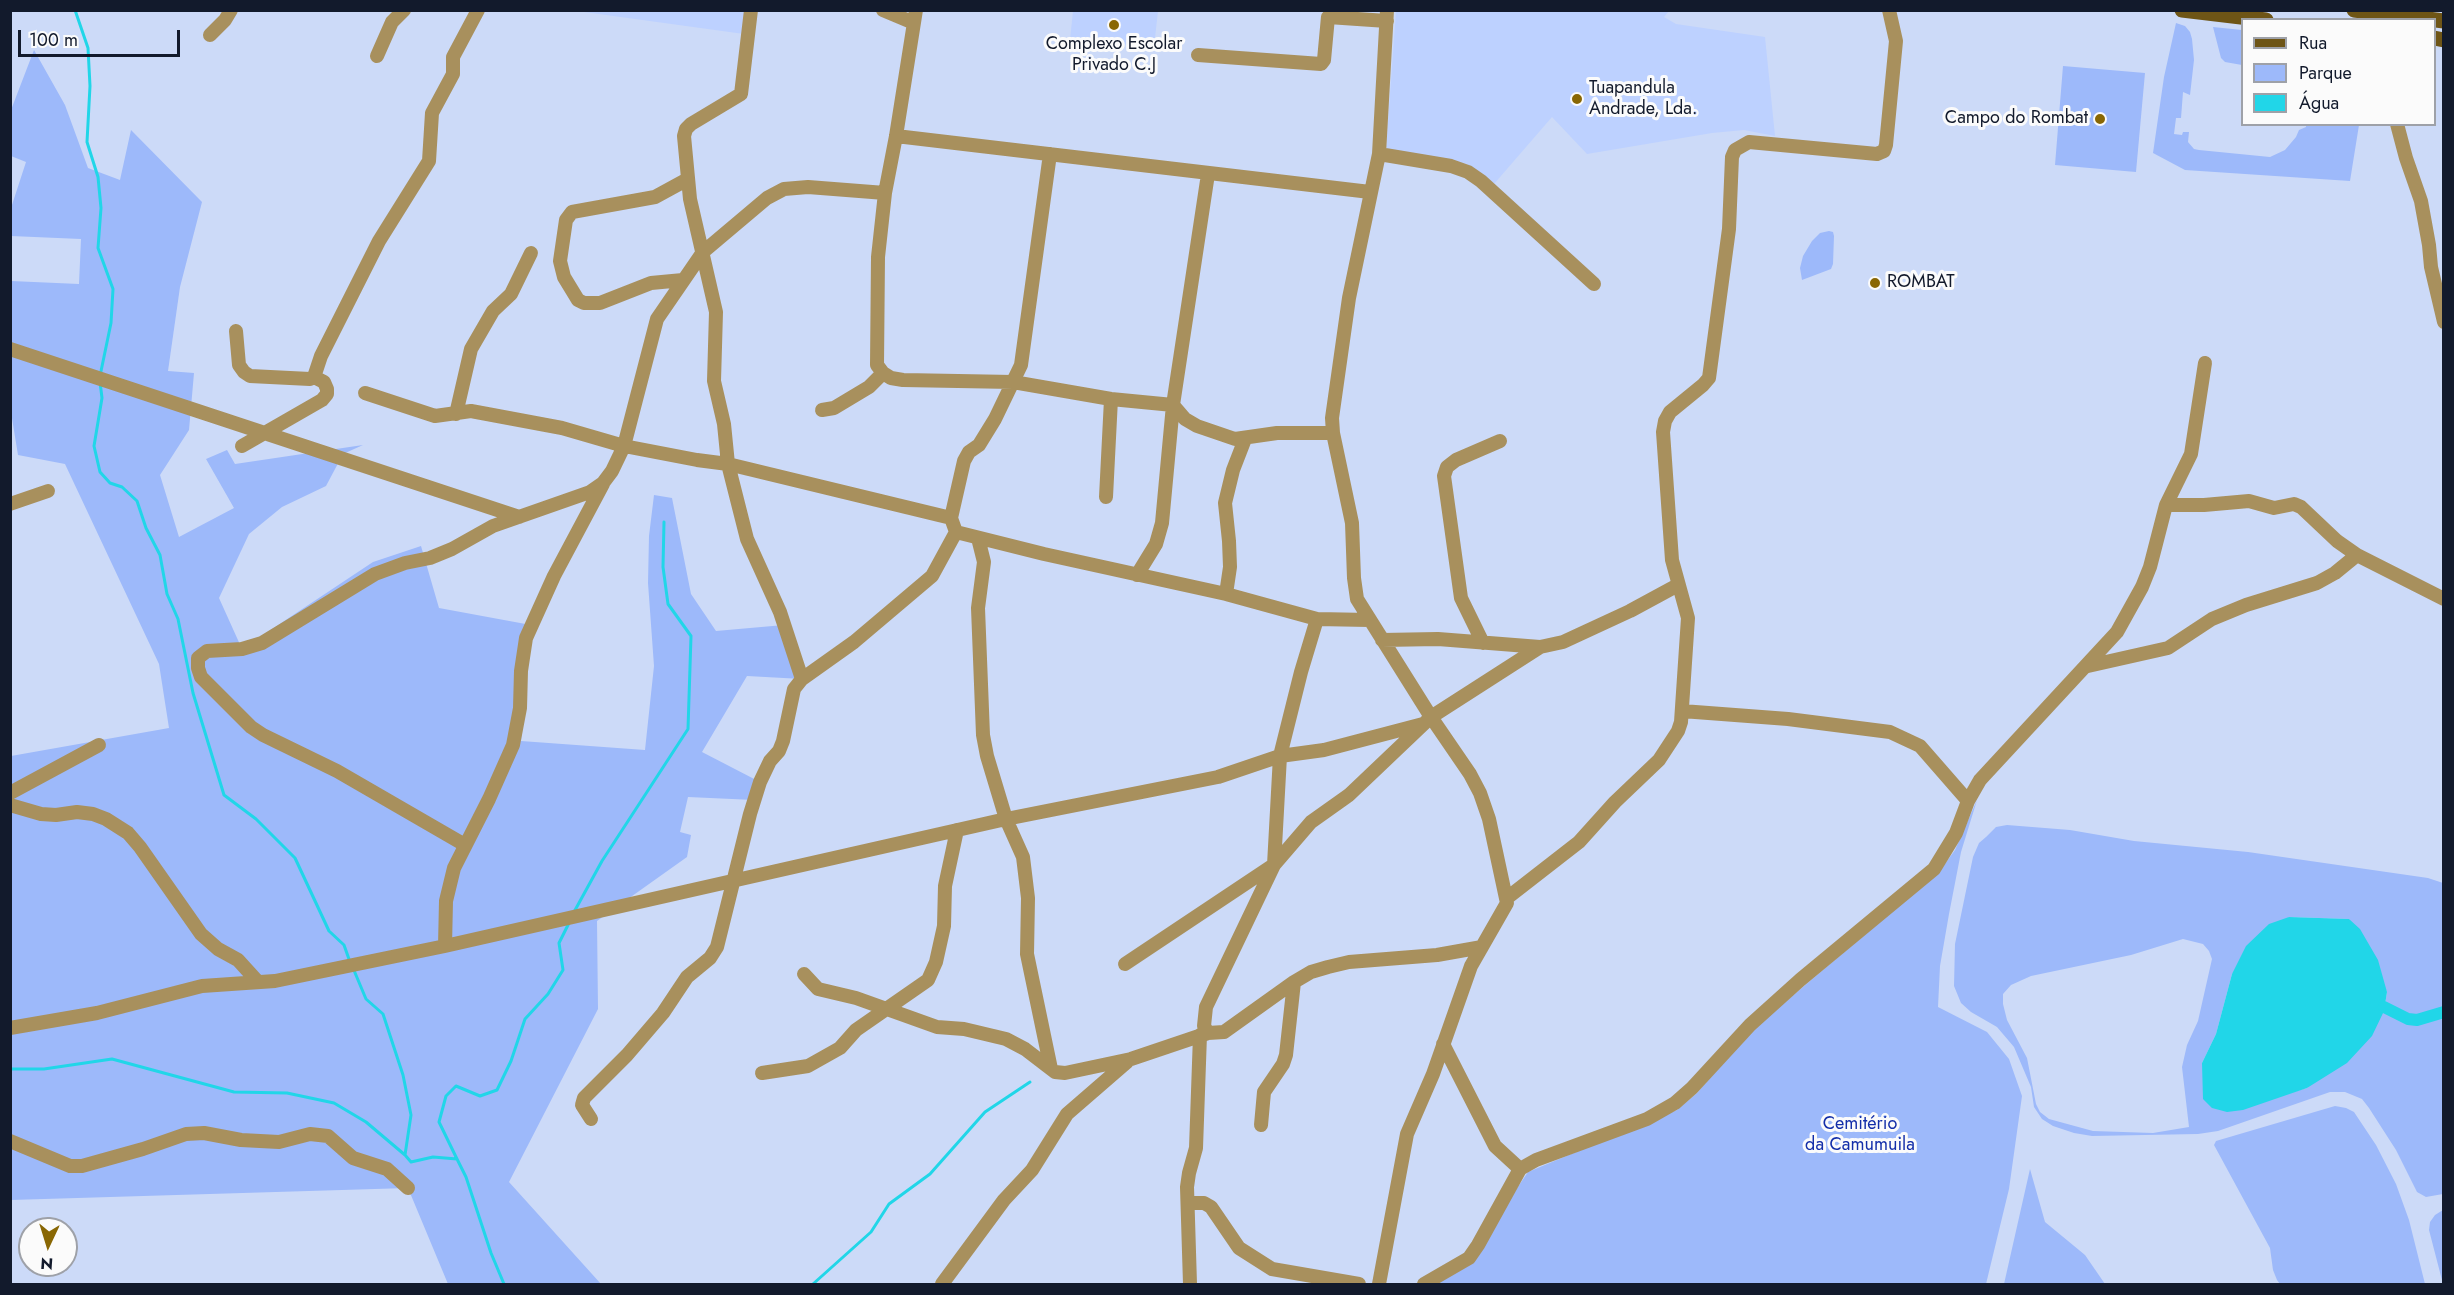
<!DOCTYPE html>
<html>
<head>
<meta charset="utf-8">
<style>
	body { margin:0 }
	#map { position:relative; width:2454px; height:1295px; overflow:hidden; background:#ccdaf8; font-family:Jost,sans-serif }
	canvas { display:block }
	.frame { position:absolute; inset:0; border:12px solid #121a2c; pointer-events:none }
	.legend { position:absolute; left:2241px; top:18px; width:195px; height:108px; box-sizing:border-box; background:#fbfbfb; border:2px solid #9ea1a8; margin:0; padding:8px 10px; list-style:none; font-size:18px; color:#121a2c }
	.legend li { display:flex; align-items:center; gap:12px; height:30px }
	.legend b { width:30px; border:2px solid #9ea1a8 }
	.north { position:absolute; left:18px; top:1217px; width:60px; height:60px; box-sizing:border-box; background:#fbfbfb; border:2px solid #9ea1a8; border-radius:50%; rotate:184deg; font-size:16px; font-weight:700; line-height:24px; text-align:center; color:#121a2c }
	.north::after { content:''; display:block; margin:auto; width:21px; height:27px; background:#896704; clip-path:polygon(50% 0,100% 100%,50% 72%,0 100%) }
	.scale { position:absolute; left:18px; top:30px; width:162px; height:27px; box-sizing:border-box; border:3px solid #121a2c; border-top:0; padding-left:8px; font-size:18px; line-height:21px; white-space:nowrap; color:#121a2c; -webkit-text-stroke:4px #fbfbfb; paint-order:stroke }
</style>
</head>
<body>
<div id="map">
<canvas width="2454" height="1295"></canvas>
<div class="frame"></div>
<ul class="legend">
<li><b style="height:8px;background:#6e5516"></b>Rua</li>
<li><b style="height:16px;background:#9db9fa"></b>Parque</li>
<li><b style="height:16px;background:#21d6e8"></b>Água</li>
</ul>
<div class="north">N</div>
<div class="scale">100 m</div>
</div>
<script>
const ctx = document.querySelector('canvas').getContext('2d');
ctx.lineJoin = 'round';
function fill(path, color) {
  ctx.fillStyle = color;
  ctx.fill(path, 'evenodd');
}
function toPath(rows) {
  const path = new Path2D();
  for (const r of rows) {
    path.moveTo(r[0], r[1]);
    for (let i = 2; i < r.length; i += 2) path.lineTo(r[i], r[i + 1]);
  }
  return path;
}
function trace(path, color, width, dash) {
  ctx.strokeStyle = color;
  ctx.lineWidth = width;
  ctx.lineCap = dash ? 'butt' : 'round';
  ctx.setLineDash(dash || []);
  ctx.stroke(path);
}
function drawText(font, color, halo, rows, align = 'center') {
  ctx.font = font + ' Jost,sans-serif';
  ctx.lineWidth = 6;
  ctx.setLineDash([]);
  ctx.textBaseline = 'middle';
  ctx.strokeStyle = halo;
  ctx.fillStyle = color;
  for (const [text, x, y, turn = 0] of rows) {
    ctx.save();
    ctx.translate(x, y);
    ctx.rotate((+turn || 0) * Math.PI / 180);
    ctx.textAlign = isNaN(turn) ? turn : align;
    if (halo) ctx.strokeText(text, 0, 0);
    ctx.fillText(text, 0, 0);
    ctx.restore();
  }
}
const built = toPath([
	[577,11,746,11,744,34],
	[1073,11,1158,11,1154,47,1070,40],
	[1396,11,1669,11,1664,17,1676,24,1765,37,1775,136,1744,130,1712,133,1587,154,1552,117,1494,184,1467,164,1386,150]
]);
const green = toPath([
	[2176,23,2185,26,2190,32,2192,39,2194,60,2190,95,2183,92,2181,118,2176,118,2174,134,2182,135,2183,132,2189,132,2188,142,2194,149,2199,150,2270,157,2285,150,2296,137,2299,130,2306,127,2306,125,2359,125,2350,181,2185,170,2153,153,2164,77],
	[2213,27,2242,30,2242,65,2225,62,2221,58],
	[34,50,65,105,88,168,120,180,131,130,202,202,180,287,168,371,194,373,189,430,160,475,179,537,234,508,206,459,227,450,235,464,363,445,343,454,326,486,282,507,249,534,219,598,242,649,373,562,421,546,439,608,531,625,521,741,645,750,654,666,648,583,649,536,654,495,672,498,691,594,716,631,784,625,802,679,747,676,702,752,760,782,754,800,688,797,680,832,691,835,687,857,597,921,598,1009,509,1182,601,1284,448,1284,408,1188,11,1200,11,756,169,728,159,664,65,464,18,455,11,412,11,281,79,284,81,239,11,236,11,208,26,162,11,156,11,110],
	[2063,66,2145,73,2136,172,2055,165],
	[1829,231,1833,232,1834,236,1833,264,1831,269,1802,280,1800,268,1803,256,1812,241,1820,233],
	[1977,800,1961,852,1949,914,1940,966,1938,1007,1987,1032,2009,1059,2022,1096,2009,1189,1986,1284,1435,1284,1462,1269,1528,1172,1677,1110,1697,1093,1752,1030,1939,872,1955,850],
	[2007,825,2070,830,2134,841,2248,852,2428,878,2443,883,2443,1194,2426,1197,2417,1192,2396,1150,2369,1108,2362,1099,2345,1092,2330,1092,2218,1131,2198,1134,2092,1136,2074,1133,2053,1126,2042,1119,2034,1107,2031,1087,2014,1047,1997,1027,1971,1012,1961,1003,1954,986,1955,944,1973,857,1979,843,1986,837,1996,827],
	[2289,917,2349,919,2387,992,2384,1011,2307,1088,2292,1092,2202,1063,2216,1034,2232,974],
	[2183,939,2203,944,2209,951,2212,959,2198,1021,2187,1045,2182,1067,2189,1127,2153,1133,2093,1131,2049,1119,2040,1112,2036,1104,2027,1058,2007,1020,2003,1004,2003,994,2011,985,2031,976,2131,955],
	[2335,1106,2346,1108,2354,1112,2376,1145,2396,1184,2409,1220,2425,1284,2280,1284,2277,1280,2273,1270,2270,1248,2214,1145,2216,1141],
	[2030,1169,2045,1222,2085,1255,2105,1284,2004,1284],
	[2443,1210,2444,1284,2443,1284,2429,1230,2430,1222,2435,1215]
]);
const water = toPath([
	[2289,917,2349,919,2360,929,2378,960,2387,992,2384,1011,2372,1036,2347,1063,2307,1088,2243,1110,2227,1112,2212,1108,2203,1099,2202,1063,2216,1034,2232,974,2246,946,2269,924]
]);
const stream = toPath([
	[75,10,88,48,90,86,87,142,98,177,101,208,98,248,113,289,111,323,100,376],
	[100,382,102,398,94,446,100,472,110,483,122,487,137,501,146,528,160,555,167,594,178,619,193,693,224,795,256,819,295,858,329,931,344,945,350,962],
	[574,912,602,861,688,729,691,636,668,604,663,567,664,522],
	[353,968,366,999,383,1014,403,1075,411,1115,405,1155,411,1162,433,1157,457,1159,466,1177,491,1253,504,1284],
	[10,1069,44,1069,112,1059,234,1092,287,1093,334,1103,366,1122,405,1155],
	[457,1159,439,1122,446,1096,456,1086,480,1096,497,1090,511,1061,525,1019,548,994,563,970,559,943,569,923],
	[813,1284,871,1232,889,1204,930,1174,985,1112,1030,1082]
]);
const canal = toPath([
	[2384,1007,2408,1019,2417,1020,2444,1012]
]);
const minor = toPath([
	[751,10,741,94,691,124,686,129,684,136,690,199,716,312,714,381,724,424,728,464,747,539,780,612,802,679],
	[883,10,914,23],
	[916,10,896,136,885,193,878,257,877,365,883,373,891,378,903,380,1013,382,1111,399,1173,405,1185,419,1197,426,1235,439,1277,433,1333,433],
	[210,35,225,20,231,10],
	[1198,55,1321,64,1324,60,1328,17,1387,21],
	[377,56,392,22,404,10],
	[2397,124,2406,158,2421,201,2429,245,2431,267,2444,322],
	[896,136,1370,192],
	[1379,154,1451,166,1468,172,1481,181,1594,284],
	[683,280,651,283,600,303,584,303,578,300,564,277,560,261,566,220,572,212,655,197,688,179],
	[236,331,239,365,244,372,250,376,310,379,314,377,324,382,327,389,327,394,322,400,242,446],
	[10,349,519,517],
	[314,377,321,356,379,241,429,161,432,113,453,74,453,57,478,10],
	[365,393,435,416,471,411,562,428,624,446,697,460,728,464,951,518],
	[822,410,834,408,869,387,883,373],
	[456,414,471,349,493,311,511,294,531,253],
	[1106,497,1111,399],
	[10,504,48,491],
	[2166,505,2204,505,2249,501,2274,508,2294,504,2301,507,2337,541,2357,555,2444,599],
	[956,532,1044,554,1226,594,1317,619,1369,620],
	[978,538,984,562,978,608,983,735,987,756,1006,819,1023,857,1028,898,1027,954,1051,1069],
	[1137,575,1156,544,1162,523,1173,405,1208,174],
	[1226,594,1230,567,1229,541,1225,503,1233,470,1245,439],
	[1382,640,1438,639,1540,647,1563,642,1630,611,1678,585],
	[1483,643,1461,598,1444,476,1447,467,1456,460,1500,441],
	[2088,666,2168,648,2212,619,2246,605,2317,583,2335,573,2357,555],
	[1682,711,1788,719,1890,732,1920,746,1968,801],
	[10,793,99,745],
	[10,805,41,814,56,815,77,812,93,814,106,819,128,833,140,847,201,934,218,949,238,960,258,982],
	[465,845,337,771,263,735,251,727,201,677,198,668,198,658,207,651,242,649,262,643,375,574,405,563,430,558,452,549,493,526,590,492,603,483,612,471,624,446,657,319,703,252,767,198,784,189,808,187,885,193],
	[1274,865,1280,756,1301,672,1317,619],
	[1507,898,1579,842,1615,802,1659,760,1678,731,1681,722,1688,618,1672,560,1663,432,1665,421,1670,412,1703,385,1709,378,1729,229,1732,157,1735,150,1749,142,1877,154,1884,151,1886,145,1896,41,1889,10],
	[445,946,446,901,454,868,489,799,513,745,520,708,521,671,526,638,554,576,603,484],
	[1125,964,1272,866],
	[804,974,818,989,856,998,937,1027,964,1029,1006,1039,1025,1049,1055,1072,1065,1073,1131,1059,1208,1033,1224,1032,1294,982,1311,972,1328,967,1349,962,1437,955,1482,947],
	[10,1028,97,1013,202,986,275,981,445,946,1006,819,1218,777,1280,756,1324,750,1423,724],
	[1208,1033,1204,1026,1206,1007,1274,865,1311,822,1349,795,1431,717,1540,647],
	[1443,1044,1495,1146,1520,1169],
	[762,1073,808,1066,840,1048,856,1030,928,980,936,962,944,926,945,886,957,830],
	[591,1119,582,1105,584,1098,627,1055,663,1013,687,977,710,958,717,947,750,814,760,782,770,761,779,751,783,741,794,689,802,679,854,642,932,576,956,532,951,518,964,461,969,452,979,445,995,419,1021,365,1050,154],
	[1261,1125,1264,1092,1283,1064,1286,1055,1294,982],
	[10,1141,70,1166,82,1166,143,1149,186,1134,204,1133,241,1140,279,1142,310,1134,328,1136,353,1158,387,1169,408,1188],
	[1188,1203,1204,1203,1211,1207,1239,1248,1272,1269,1359,1284],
	[942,1284,1004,1200,1032,1170,1067,1114,1127,1062],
	[1190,1284,1187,1187,1189,1173,1196,1148,1200,1035],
	[1379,1284,1407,1134,1433,1074,1471,966,1507,903,1489,819,1480,793,1470,774,1431,717,1357,599,1354,578,1352,523,1333,433,1332,418,1349,298,1379,154,1387,10],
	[1424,1284,1469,1258,1478,1245,1520,1169,1536,1160,1647,1119,1675,1103,1692,1088,1750,1025,1800,980,1934,869,1956,833,1968,801,1980,780,2117,632,2142,587,2150,567,2166,505,2191,454,2205,363]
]);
const major = toPath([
	[2182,10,2266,20],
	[2354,10,2444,21],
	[2434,38,2444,40]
]);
const markers = [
	[1114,25,6,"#896704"],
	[1577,99,6,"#896704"],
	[2100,119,6,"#896704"],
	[1875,283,6,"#896704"]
];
const poiNames = [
	["Complexo Escolar",1114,45,"center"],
	["Privado C.J",1114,66,"center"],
	["Tuapandula",1589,89],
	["Andrade, Lda.",1589,110],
	["Campo do Rombat",2088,119,"right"],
	["ROMBAT",1887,283]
];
const parkNames = [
	["Cemitério",1860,1125],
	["da Camumuila",1860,1146]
];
fill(built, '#bdd1ff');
fill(green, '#9db9fa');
fill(water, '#21d6e8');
trace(stream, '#21d6e8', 3);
trace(canal, '#21d6e8', 12);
trace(minor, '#a8905d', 14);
trace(major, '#6e5516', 15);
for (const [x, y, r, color] of markers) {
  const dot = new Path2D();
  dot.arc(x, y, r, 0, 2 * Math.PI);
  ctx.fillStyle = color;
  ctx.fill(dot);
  trace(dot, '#fbfbfb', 2);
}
drawText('18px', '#121a2c', '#fbfbfb', poiNames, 'left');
drawText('18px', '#132ea9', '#fbfbfb', parkNames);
</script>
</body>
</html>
